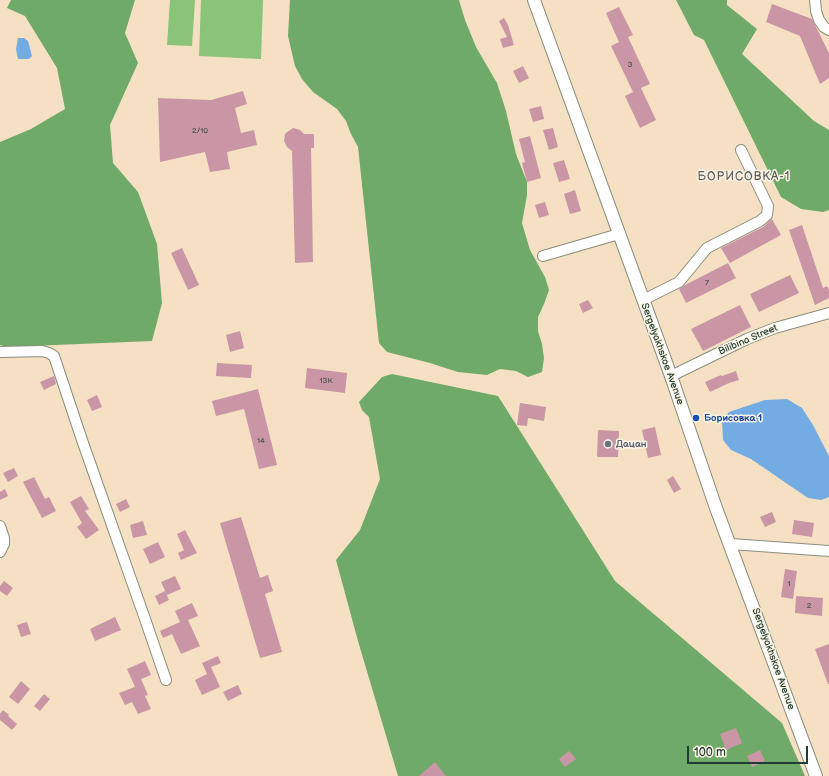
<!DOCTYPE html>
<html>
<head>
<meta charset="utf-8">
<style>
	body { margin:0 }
	#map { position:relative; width:829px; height:776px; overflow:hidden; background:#f5e0c3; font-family:"Balsamiq Sans",sans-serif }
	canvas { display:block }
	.scale { position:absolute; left:687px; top:746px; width:121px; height:18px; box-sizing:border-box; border:2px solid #1f3d34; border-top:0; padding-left:5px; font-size:12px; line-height:14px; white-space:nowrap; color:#1f3d34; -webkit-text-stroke:3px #fcf5e5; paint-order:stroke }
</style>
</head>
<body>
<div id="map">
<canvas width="829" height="776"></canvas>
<div class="scale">100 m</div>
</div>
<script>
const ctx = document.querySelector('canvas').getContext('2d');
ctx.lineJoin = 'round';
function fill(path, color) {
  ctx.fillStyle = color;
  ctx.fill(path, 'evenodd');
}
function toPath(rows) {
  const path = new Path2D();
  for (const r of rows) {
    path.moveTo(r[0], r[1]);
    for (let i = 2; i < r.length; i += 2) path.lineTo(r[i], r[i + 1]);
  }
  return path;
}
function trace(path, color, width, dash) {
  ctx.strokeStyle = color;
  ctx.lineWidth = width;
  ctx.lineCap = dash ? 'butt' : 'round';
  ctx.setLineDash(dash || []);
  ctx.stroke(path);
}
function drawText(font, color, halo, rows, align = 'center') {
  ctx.font = font + ' "Balsamiq Sans",sans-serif';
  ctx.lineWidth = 3;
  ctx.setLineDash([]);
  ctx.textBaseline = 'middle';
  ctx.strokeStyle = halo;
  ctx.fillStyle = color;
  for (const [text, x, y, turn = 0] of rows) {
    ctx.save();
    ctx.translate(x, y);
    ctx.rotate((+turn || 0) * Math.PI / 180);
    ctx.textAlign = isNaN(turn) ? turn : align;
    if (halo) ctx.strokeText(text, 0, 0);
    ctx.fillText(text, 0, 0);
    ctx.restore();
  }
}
const green = toPath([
	[170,0,195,0,192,46,167,45],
	[201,0,263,0,261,59,199,56]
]);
const forest = toPath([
	[11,0,135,0,125,33,138,63,110,125,113,163,138,192,157,244,162,303,152,341,7,347,0,345,0,142,31,129,65,109,57,68,25,16,7,8],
	[290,0,459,0,465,20,476,47,497,83,506,111,516,154,527,182,527,195,522,223,530,250,545,277,549,290,544,304,538,317,538,331,542,344,544,358,542,372,528,377,516,371,500,369,487,375,458,372,430,363,387,352,379,343,358,147,351,134,346,121,337,109,313,92,302,79,295,66,288,36],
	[676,0,727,0,727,5,757,29,742,54,814,121,829,130,829,210,823,212,801,209,781,197,704,40,694,35],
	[392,374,498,396,615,581,782,723,805,776,398,776,358,641,336,560,360,530,380,479,369,417,362,410,359,402,382,377]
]);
const water = toPath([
	[18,38,24,38,28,41,32,56,30,58,28,59,18,59,16,49],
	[787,399,802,408,813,425,829,456,829,497,821,500,808,498,751,459,731,450,723,440,722,421,729,412,765,400]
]);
const building = toPath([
	[772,4,812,19,829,53,829,78,820,84,800,36,766,22],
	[619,7,633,35,628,37,650,84,641,88,656,120,640,128,625,96,633,92,611,46,619,42,606,13],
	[504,18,508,25,514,45,503,48,500,39,507,37,499,21],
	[523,66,529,78,519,83,513,71],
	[243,91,247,104,235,108,241,133,254,130,257,145,227,152,230,169,210,172,205,152,160,162,158,98,211,100],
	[541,106,544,119,533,122,529,109],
	[293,128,300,130,304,134,314,134,314,148,311,148,313,262,295,263,292,151,287,147,284,141,285,134,287,132],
	[553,128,558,147,549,150,543,130],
	[530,136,541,178,527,182,522,163,525,162,519,139],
	[564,160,570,179,559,182,553,163],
	[575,190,581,211,570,214,564,194],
	[545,202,549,215,539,218,535,205],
	[772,219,781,235,730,263,721,248,763,227],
	[802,225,823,288,827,286,829,290,829,298,815,305,789,230],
	[182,248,199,285,188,290,171,253],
	[728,263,736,278,686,303,679,289,685,285],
	[790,275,799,293,759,312,750,294],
	[588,300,593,308,583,313,579,304],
	[740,305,751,327,703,351,691,329],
	[240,331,244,348,230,352,226,335],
	[217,363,252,365,251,378,216,376],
	[307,368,347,373,345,393,305,388],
	[736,371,739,380,729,383,710,392,705,382,721,375,722,376],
	[54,376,56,384,44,390,40,382],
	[258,389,277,465,259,469,244,409,216,416,212,401],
	[97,395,102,407,92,411,87,400],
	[520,403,546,407,544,421,528,418,527,426,517,425],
	[655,427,661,455,648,458,642,430],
	[598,430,619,431,618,457,597,457],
	[14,468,18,476,8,482,3,473],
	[673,476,681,489,674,493,667,480],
	[34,477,45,499,49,497,56,511,42,518,23,482],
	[5,489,8,496,0,500,0,492],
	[81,496,89,509,85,511,99,530,86,539,77,527,82,523,70,502],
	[126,499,130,507,120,512,116,504],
	[772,512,776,522,765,527,760,517],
	[241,517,260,578,268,575,273,591,265,594,282,652,260,658,220,523],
	[794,520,814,523,812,537,792,534],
	[143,521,147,535,133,538,130,525],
	[185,530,197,553,181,560,178,553,184,550,177,534],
	[158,542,165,557,150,564,143,549],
	[785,569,797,571,793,599,781,597],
	[175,576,181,589,167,595,161,582],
	[4,581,13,588,7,596,0,591,0,586],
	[165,591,169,600,159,605,155,596],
	[796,596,823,598,822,616,795,613],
	[192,603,198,616,188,620,200,646,181,654,172,634,163,638,160,631,180,622,175,611],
	[115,617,121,630,95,641,90,629],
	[27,622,31,634,21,637,17,625],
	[829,644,829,684,828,684,815,649],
	[218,656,221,663,211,667,220,687,202,695,195,680,207,674,202,663],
	[145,661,151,675,141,679,148,695,145,696,151,709,138,714,132,702,125,705,119,693,135,687,127,669],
	[21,681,30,689,18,704,9,697],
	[238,685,242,694,228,701,223,692],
	[44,694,50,699,40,711,34,706],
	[3,710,9,715,8,716,17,724,12,730,0,720,0,714],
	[736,728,742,743,726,750,720,734],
	[760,750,765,761,752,767,747,756],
	[569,751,576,759,565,767,559,759],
	[435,762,446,776,419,776]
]);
const minor = toPath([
	[815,0,816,11,819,20,824,27,829,30],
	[543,256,619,234],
	[643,300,679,282,707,248,760,221,767,215,768,206,741,150],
	[0,352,42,351,49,353,54,356,82,440,145,619,166,680],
	[671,376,747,339,775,328,829,313],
	[0,526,4,538,4,544,0,552],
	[731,544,829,551]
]);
const major = toPath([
	[534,0,671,376,716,508,816,776]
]);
const markers = [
	[696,418,4,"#1a4fb4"],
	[608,444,4,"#6b7280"]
];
const numberNames = [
	["3",630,65],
	["2/10",200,131],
	["7",707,283],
	["13К",326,381],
	["14",261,441],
	["1",789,584],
	["2",809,606]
];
const streetNames = [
	["Bilibina Street",748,340,-23],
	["Sergelyakhskoe Avenue",662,354,70],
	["Sergelyakhskoe Avenue",773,659,70]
];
const transitNames = [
	["Борисовка 1",704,418]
];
const worshipNames = [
	["Дацан",616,444]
];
const quarterNames = [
	["БОРИСОВКА-1",744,177]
];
fill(green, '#8ac478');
fill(forest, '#6faa68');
fill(water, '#73ace3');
fill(building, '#ca96a6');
trace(minor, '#8a8e7c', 12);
trace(major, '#8a8e7c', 14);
trace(minor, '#fff', 10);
trace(major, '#fff', 12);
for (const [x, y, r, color] of markers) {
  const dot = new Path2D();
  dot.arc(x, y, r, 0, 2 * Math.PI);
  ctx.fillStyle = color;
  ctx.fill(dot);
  trace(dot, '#fcf5e5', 1.5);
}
drawText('8px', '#4a5350', null, numberNames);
drawText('10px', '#1f3d34', '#fcf5e5', streetNames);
drawText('bold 10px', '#164399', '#fcf5e5', transitNames, 'left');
drawText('bold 10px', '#5b616d', '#fcf5e5', worshipNames, 'left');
ctx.letterSpacing = '1px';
drawText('12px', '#5b5c5c', '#fcf5e5', quarterNames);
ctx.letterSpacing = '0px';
</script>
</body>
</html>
